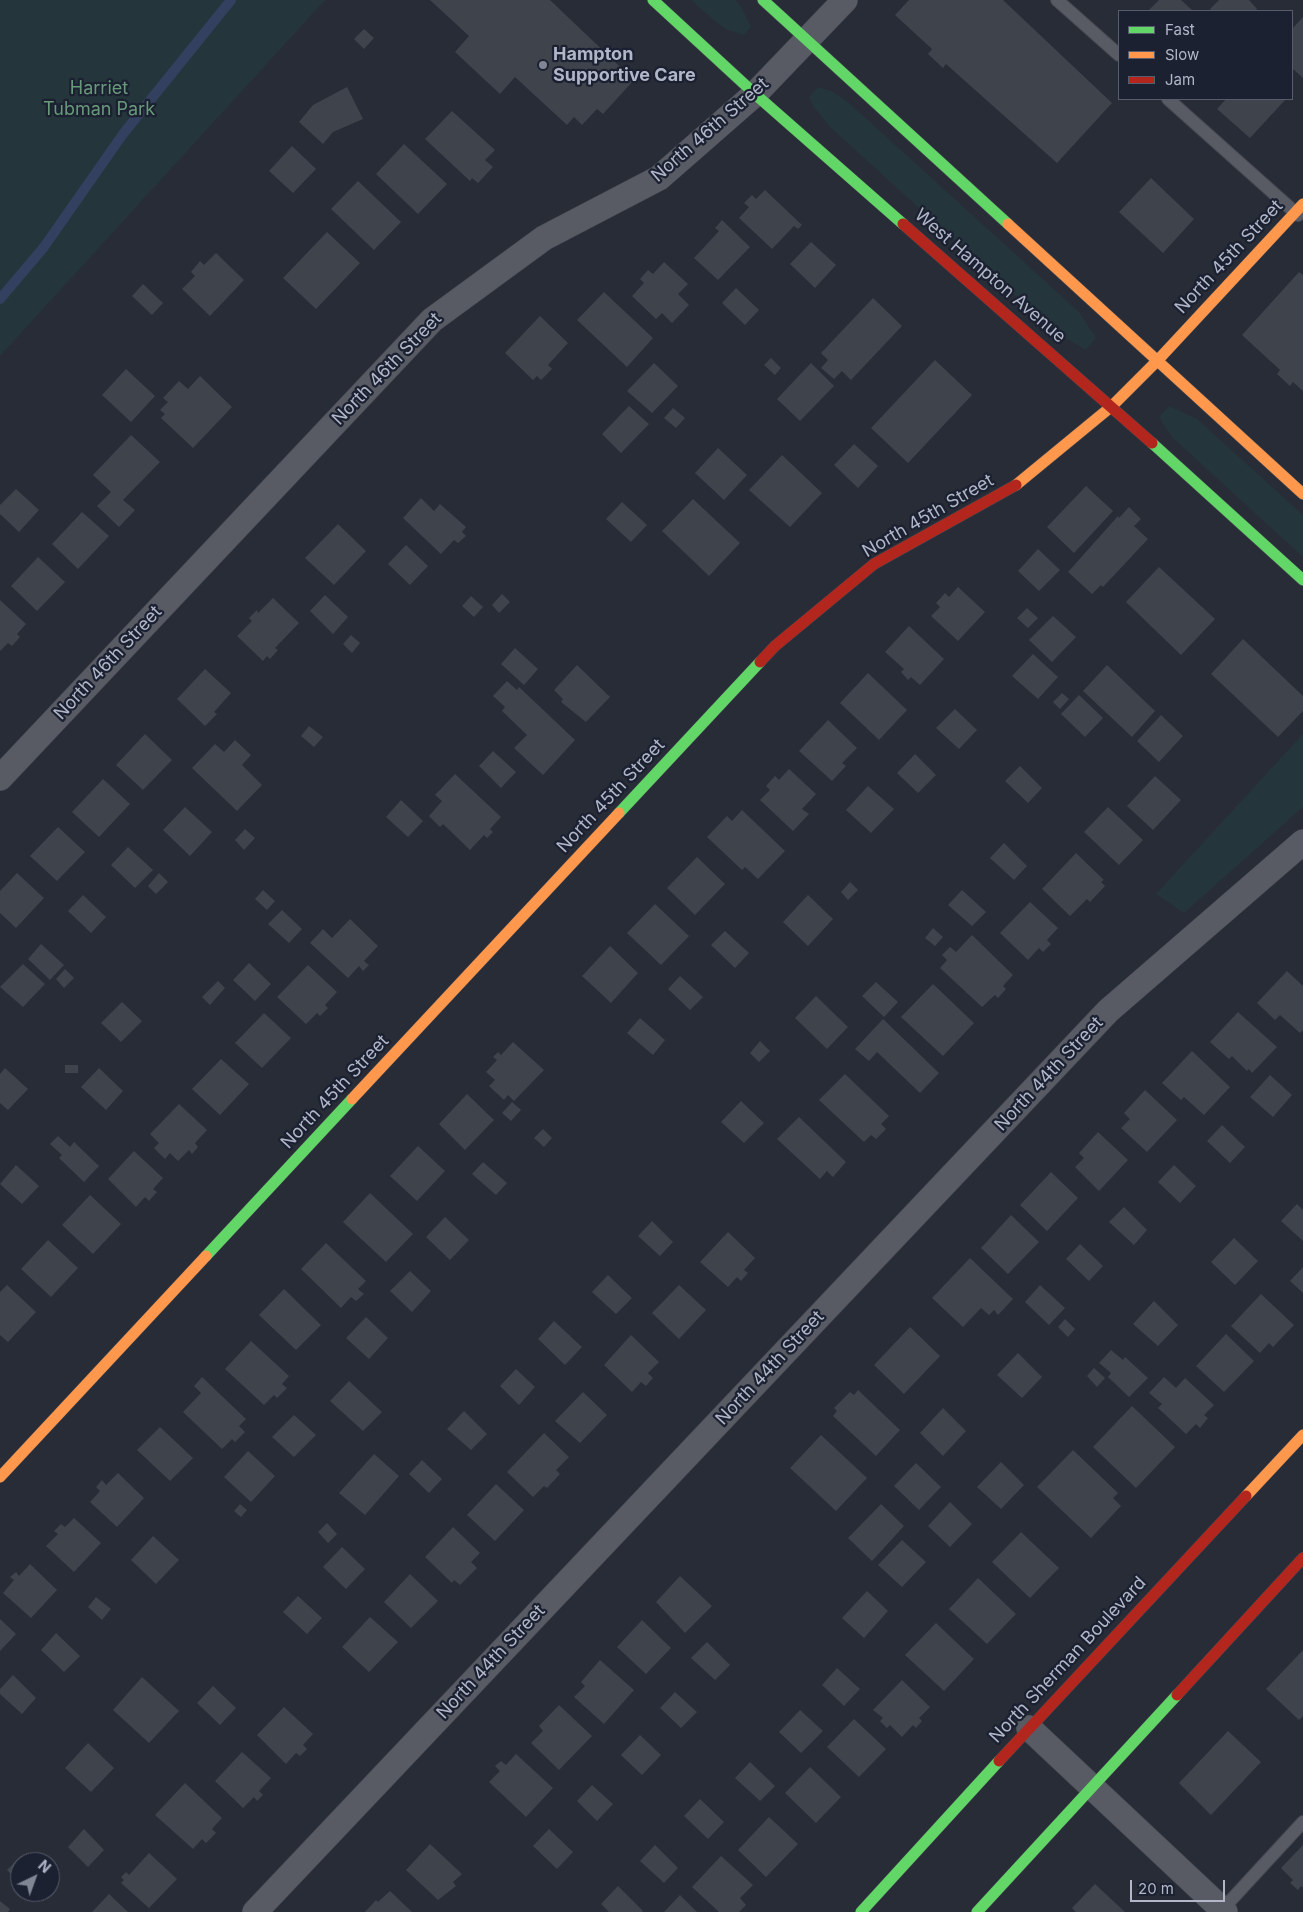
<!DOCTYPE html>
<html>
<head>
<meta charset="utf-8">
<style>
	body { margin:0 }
	#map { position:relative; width:1303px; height:1912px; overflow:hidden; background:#282c36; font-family:Inter,sans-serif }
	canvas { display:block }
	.legend { position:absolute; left:1118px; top:10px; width:175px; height:90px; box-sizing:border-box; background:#1b2131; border:1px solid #575d6d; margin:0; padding:6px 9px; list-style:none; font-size:15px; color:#b1b7c8 }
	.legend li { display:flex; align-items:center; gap:10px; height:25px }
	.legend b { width:25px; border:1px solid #575d6d }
	.north { position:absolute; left:10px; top:1852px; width:50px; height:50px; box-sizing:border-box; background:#1b2131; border:1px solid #575d6d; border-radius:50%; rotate:42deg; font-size:14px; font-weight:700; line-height:20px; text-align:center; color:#b1b7c8 }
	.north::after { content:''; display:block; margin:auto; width:18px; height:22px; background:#818695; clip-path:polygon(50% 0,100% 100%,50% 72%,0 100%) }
	.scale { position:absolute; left:1130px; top:1880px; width:95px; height:22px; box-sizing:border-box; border:2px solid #b1b7c8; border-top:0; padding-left:6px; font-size:15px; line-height:18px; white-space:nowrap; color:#b1b7c8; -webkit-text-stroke:4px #1b2131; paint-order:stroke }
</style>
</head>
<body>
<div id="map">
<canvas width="1303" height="1912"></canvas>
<ul class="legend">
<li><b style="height:6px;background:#63d668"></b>Fast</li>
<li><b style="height:6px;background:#ff974d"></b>Slow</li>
<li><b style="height:6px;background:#b3261e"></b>Jam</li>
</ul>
<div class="north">N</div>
<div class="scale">20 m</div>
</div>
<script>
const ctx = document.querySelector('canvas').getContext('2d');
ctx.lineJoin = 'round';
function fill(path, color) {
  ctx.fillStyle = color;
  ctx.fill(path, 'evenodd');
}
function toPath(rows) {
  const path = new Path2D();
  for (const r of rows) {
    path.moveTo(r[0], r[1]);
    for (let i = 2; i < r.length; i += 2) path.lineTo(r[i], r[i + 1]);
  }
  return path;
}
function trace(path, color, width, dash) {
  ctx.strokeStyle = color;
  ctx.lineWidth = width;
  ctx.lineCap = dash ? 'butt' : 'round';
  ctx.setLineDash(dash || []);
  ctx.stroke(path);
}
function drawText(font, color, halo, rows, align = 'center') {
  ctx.font = font + ' Inter,sans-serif';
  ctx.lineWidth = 4.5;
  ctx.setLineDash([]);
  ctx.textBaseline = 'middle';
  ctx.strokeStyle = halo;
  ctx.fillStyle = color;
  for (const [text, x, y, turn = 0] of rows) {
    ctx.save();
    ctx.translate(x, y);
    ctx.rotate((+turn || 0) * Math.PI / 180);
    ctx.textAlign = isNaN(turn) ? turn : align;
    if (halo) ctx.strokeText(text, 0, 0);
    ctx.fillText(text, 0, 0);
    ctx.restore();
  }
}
const green = toPath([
	[0,0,325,0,0,356],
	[691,0,735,0,742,8,751,27,744,35,728,30,717,23],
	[818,87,831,91,848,102,1079,312,1096,338,1086,350,1055,332,829,126,813,106,809,97],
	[1169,406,1197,419,1303,515,1303,557,1173,438,1161,421,1160,416],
	[1303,734,1303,807,1184,913,1156,894]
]);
const stream = toPath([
	[0,299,44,247,123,134,231,0]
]);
const building = toPath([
	[430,0,550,0,634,80,603,114,597,109,582,125,574,117,567,125,515,77,500,94,455,52,469,36],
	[909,0,1003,0,1112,103,1057,163,946,64,943,68,928,54,932,49,895,15],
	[1159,0,1181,0,1193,11,1148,11],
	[1219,0,1249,0,1257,9,1255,11,1212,11,1210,9],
	[1303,17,1303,78,1292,68,1292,29],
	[364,29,374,38,364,49,354,39],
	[347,87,363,119,333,132,323,144,299,122,313,105],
	[1226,99,1286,99,1250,138,1217,109],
	[452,111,495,150,485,160,493,167,478,183,472,178,470,181,425,139],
	[404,144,447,184,418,214,376,174],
	[292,146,316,169,293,193,269,171],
	[1151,178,1194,219,1163,253,1119,212],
	[358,181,401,222,374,250,331,209],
	[765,190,802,225,798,229,794,226,772,249,739,218,749,207,744,203,752,195,756,199],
	[722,220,750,247,718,280,694,258,719,231,715,228],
	[327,232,360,263,316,309,283,278],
	[811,242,836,265,815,288,790,264],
	[216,253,244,280,210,316,182,289,195,276,191,272,200,261,204,265],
	[664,262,688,284,678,294,689,305,672,323,662,313,656,319,632,296,644,283,640,279,648,270,653,274],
	[1299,272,1303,275,1303,391,1293,382,1290,386,1277,374,1280,370,1242,335],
	[143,284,163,303,152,315,132,296],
	[736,288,759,310,745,325,722,303],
	[604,292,653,338,627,367,577,320],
	[873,298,902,326,851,380,842,371,834,379,821,368,828,360,821,353],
	[540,316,568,343,548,365,552,369,541,380,537,376,533,380,505,353],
	[771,358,781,368,775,375,764,365],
	[935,360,972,395,908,463,871,428],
	[654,363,678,386,652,413,627,391],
	[811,363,834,386,800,421,777,399],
	[126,369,155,396,131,422,102,395],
	[200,376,232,407,193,448,161,418,165,414,160,410,168,402,163,398,179,381,188,389],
	[629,406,649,424,621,453,602,434],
	[673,408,685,418,676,428,664,418],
	[131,435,160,462,123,500,135,510,119,527,97,506,111,492,93,475],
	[854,444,878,466,858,488,834,465],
	[718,448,747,475,724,500,695,473],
	[782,455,822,493,790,527,749,490],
	[1086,486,1113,511,1074,553,1047,527],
	[16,489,39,510,19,532,0,514,0,505],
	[421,498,434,511,440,504,466,527,462,532,466,536,458,543,454,540,441,554,403,518],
	[693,499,740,543,709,576,662,531],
	[622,502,647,525,631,542,606,519],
	[1129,507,1141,519,1134,526,1148,539,1103,587,1101,585,1092,594,1068,572,1118,516,1119,518],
	[82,512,109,536,78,569,52,544],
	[338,524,366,551,334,585,305,558],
	[406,545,428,566,410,585,388,564],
	[1038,549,1060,570,1039,591,1018,571],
	[38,557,65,582,37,611,11,586],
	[1159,567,1215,619,1181,655,1126,602],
	[958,587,985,612,958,641,931,616,940,607,936,603,945,593,949,597],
	[502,594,510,602,499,613,492,605],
	[325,595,348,617,333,634,310,611],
	[471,596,483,607,474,617,462,606],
	[273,598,299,623,275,648,278,650,270,659,267,656,263,661,237,636,252,621,249,618,257,610,258,613],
	[0,600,26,624,17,634,20,637,12,646,8,643,0,651],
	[1027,608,1038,618,1028,628,1017,618],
	[1053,616,1076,637,1052,662,1029,640],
	[909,626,944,659,920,685,911,677,908,680,901,672,904,669,885,652],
	[351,635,360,643,352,653,343,644],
	[1243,639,1303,696,1303,711,1278,737,1211,674],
	[515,648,538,669,524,685,501,664],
	[1033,654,1058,677,1038,699,1012,676],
	[577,665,610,697,586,722,561,702,563,699,554,690],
	[1107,665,1155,711,1132,737,1083,691],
	[205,669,231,693,214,712,217,714,205,726,177,699],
	[868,673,907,710,879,740,840,703],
	[507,681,517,690,519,687,575,740,543,775,514,748,527,735,502,711,505,707,493,696],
	[1062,693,1069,699,1060,709,1053,702],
	[1079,695,1103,718,1085,737,1061,714],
	[955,709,977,730,959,749,936,728],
	[1161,715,1183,736,1159,762,1137,741],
	[828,720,857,748,842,763,846,766,832,781,799,751],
	[309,726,323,737,314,747,301,736],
	[145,734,172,760,143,790,116,765],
	[235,740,251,755,242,765,262,785,237,811,192,768,215,744,224,752],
	[493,751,516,772,501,788,479,766],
	[915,754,936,775,918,793,897,773],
	[1020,766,1042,788,1028,803,1005,781],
	[789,769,816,794,802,809,809,814,793,831,760,800,770,790,766,786,775,776,779,780],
	[455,774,501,817,490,829,493,832,487,838,484,835,470,850,443,824,440,827,429,816,442,801,435,795],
	[1155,776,1181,800,1153,830,1127,806],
	[103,779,130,804,99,837,72,812],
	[868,786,894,809,871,833,846,810],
	[401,800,423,821,408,837,386,817],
	[185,807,212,832,190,856,163,830],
	[1108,807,1143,840,1119,865,1084,832],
	[742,810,785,851,758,879,745,867,742,870,707,837,727,816,732,821],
	[58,827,85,852,57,881,30,856],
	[245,829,255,838,244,850,235,840],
	[1004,843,1027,866,1014,880,990,858],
	[128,847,153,870,135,888,111,865],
	[1076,853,1104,880,1101,882,1105,886,1090,902,1087,899,1070,916,1042,889],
	[697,857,725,884,695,915,667,888],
	[17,873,44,898,16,928,0,913,0,891],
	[159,873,168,882,156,894,148,886],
	[850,882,858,890,848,900,841,892],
	[263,890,275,901,267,910,255,899],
	[962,890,986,912,972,926,948,905],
	[83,895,106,917,91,933,68,911],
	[808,895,833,919,808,946,783,922],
	[1030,902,1058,928,1047,940,1051,944,1043,952,1039,948,1028,960,1000,933],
	[655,904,689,936,661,965,627,933],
	[282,910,302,929,289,943,268,924],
	[350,919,378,946,364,961,369,965,363,971,359,966,348,978,310,943,323,929,332,938],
	[933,928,943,937,935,946,925,938],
	[725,931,749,953,735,968,711,945],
	[972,935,1013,975,1003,986,1006,989,998,998,995,995,982,1007,940,968,947,960,942,955,950,947,956,952],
	[41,944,64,965,50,980,28,959],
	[610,946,638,973,611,1003,582,976],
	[249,963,271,984,255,1001,233,980],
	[23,964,45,984,23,1007,0,987],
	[308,965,337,992,325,1005,328,1008,320,1016,317,1013,306,1024,277,997],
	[65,969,74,978,64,988,56,979],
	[1287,971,1303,986,1303,1030,1300,1033,1280,1015,1275,1020,1257,1003],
	[680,976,703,997,690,1010,668,989],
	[218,981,225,988,210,1005,202,997],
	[876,982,898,1002,884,1017,862,996],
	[933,984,974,1023,943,1056,901,1017],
	[816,996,848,1027,827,1049,795,1018],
	[122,1002,142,1021,121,1042,101,1023],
	[1238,1012,1277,1047,1252,1073,1249,1069,1247,1071,1232,1056,1229,1059,1210,1042],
	[264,1013,291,1038,262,1068,235,1043],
	[640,1018,665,1040,653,1055,627,1033],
	[883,1019,939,1073,920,1093,877,1052,869,1061,855,1049],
	[760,1041,770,1051,759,1062,750,1053],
	[513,1042,544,1070,514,1101,508,1095,504,1100,489,1086,495,1080,486,1072,497,1060,493,1057,498,1052,501,1055],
	[1192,1051,1230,1087,1204,1115,1184,1097,1181,1100,1162,1083],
	[221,1059,249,1084,220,1115,192,1089],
	[65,1065,78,1065,78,1073,65,1073],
	[5,1068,28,1089,8,1110,0,1103,0,1074],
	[99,1068,123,1091,106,1110,81,1087],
	[845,1074,889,1116,881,1124,886,1129,876,1139,871,1135,864,1142,819,1100],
	[1270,1075,1292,1095,1273,1117,1250,1097],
	[1145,1090,1177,1120,1147,1152,1121,1128,1130,1119,1124,1113],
	[467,1094,494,1120,465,1150,439,1124],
	[741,1101,764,1123,744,1143,721,1122],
	[512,1102,521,1110,511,1121,502,1113],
	[179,1104,207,1130,195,1143,198,1147,192,1154,189,1150,178,1161,170,1153,165,1159,154,1148,159,1143,150,1134],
	[799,1117,846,1162,833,1177,827,1171,820,1179,777,1139],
	[1222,1125,1245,1147,1230,1163,1207,1141],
	[543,1129,552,1138,544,1147,534,1138],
	[1098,1132,1128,1160,1099,1191,1075,1167,1084,1158,1079,1153],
	[58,1136,70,1147,74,1142,99,1166,84,1182,59,1158,62,1155,50,1144],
	[418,1146,445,1171,417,1201,390,1176],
	[134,1151,163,1178,153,1189,157,1192,149,1201,145,1197,136,1207,108,1179],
	[483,1162,507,1183,496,1195,472,1174],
	[16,1165,39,1186,22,1204,0,1184],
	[1174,1165,1196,1186,1180,1203,1158,1182],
	[1051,1172,1078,1198,1047,1231,1020,1205],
	[370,1193,413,1234,386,1262,343,1222],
	[90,1195,121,1224,93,1254,62,1225],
	[1297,1204,1303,1210,1303,1241,1281,1221],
	[1124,1207,1147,1230,1134,1245,1109,1222],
	[1011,1215,1039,1242,1008,1274,981,1248],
	[445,1217,469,1240,450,1260,426,1237],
	[652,1221,673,1242,660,1256,638,1236],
	[728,1232,755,1258,744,1270,748,1273,741,1281,737,1277,728,1287,700,1262],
	[1234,1238,1258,1261,1235,1285,1211,1262],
	[48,1240,78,1268,51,1297,21,1269],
	[326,1243,366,1281,358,1289,364,1294,356,1301,351,1297,341,1308,301,1269],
	[1080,1244,1103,1266,1089,1281,1066,1259],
	[970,1258,1013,1299,998,1315,994,1310,989,1315,981,1308,963,1327,932,1298],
	[1303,1267,1303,1293,1290,1281],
	[410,1271,431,1291,412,1312,390,1291],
	[608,1275,632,1298,616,1314,592,1292],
	[7,1285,36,1312,8,1342,0,1335,0,1292],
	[679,1285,706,1310,679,1339,652,1313],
	[1040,1285,1065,1308,1049,1325,1025,1302],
	[284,1289,321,1325,296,1350,259,1315],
	[1261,1294,1294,1325,1273,1347,1269,1343,1260,1353,1231,1326],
	[1154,1301,1178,1325,1158,1346,1133,1324],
	[366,1317,388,1338,369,1359,346,1338],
	[1065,1319,1075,1329,1068,1337,1058,1327],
	[554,1321,582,1347,565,1365,538,1339],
	[910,1327,940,1356,904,1394,874,1365],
	[1226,1334,1254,1361,1224,1392,1196,1366],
	[631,1335,659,1362,648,1373,653,1378,646,1386,641,1382,632,1392,604,1365],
	[251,1341,289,1376,282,1384,287,1388,277,1398,274,1395,264,1405,225,1369],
	[1111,1350,1123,1360,1125,1357,1148,1378,1129,1397,1108,1377,1111,1373,1099,1363],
	[1018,1353,1042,1377,1022,1398,997,1375],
	[1094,1368,1105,1378,1097,1387,1087,1376],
	[516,1369,535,1387,519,1405,500,1386],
	[202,1377,246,1419,239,1426,245,1432,235,1442,232,1439,222,1449,183,1412,201,1393,194,1386],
	[1164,1377,1176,1388,1185,1378,1214,1405,1204,1415,1208,1418,1200,1428,1196,1424,1186,1434,1158,1408,1162,1404,1149,1393],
	[349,1381,382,1412,363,1431,330,1401],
	[858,1390,900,1430,876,1456,833,1416,837,1411,834,1408,850,1392,854,1395],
	[583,1392,607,1415,580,1443,555,1421],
	[1132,1406,1175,1447,1136,1488,1093,1447],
	[943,1408,966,1431,943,1456,920,1433],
	[464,1411,487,1434,471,1450,447,1429],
	[294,1415,316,1435,294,1457,272,1437],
	[160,1427,193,1458,170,1481,137,1450],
	[544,1433,569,1457,556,1470,560,1474,547,1488,544,1486,533,1497,507,1472],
	[821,1435,867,1478,836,1511,790,1468],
	[1073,1450,1118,1493,1113,1498,1121,1506,1091,1538,1037,1487],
	[248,1451,275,1476,251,1502,224,1477],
	[374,1454,399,1476,365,1515,339,1493],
	[422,1460,442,1479,429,1493,409,1474],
	[1001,1462,1024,1485,1001,1509,977,1487],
	[916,1463,941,1487,919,1510,894,1486],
	[118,1473,144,1498,117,1527,90,1502,100,1491,96,1487,102,1480,106,1485],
	[496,1484,524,1510,495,1541,467,1515],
	[950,1502,972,1524,950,1547,928,1526],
	[240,1504,247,1510,241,1517,234,1511],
	[881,1504,904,1526,872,1561,848,1538],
	[74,1518,101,1543,74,1572,46,1546,58,1534,54,1531,61,1524,65,1527],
	[327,1523,337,1534,328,1543,318,1532],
	[453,1527,480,1553,471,1562,477,1568,460,1585,454,1580,452,1583,425,1557],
	[1021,1532,1059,1568,1030,1598,992,1562],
	[153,1536,179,1560,156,1584,131,1560],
	[902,1540,926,1562,902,1587,878,1565],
	[342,1547,365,1569,346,1589,323,1567],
	[30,1564,57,1590,31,1618,3,1593,14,1580,10,1577,16,1572,19,1576],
	[410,1574,438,1601,411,1628,384,1602],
	[680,1576,712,1606,685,1633,656,1602],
	[978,1578,1016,1614,987,1644,949,1609],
	[867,1591,888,1611,864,1638,842,1618],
	[298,1596,322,1618,307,1634,283,1612],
	[96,1597,111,1609,102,1620,88,1607],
	[370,1617,398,1642,369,1672,342,1647],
	[0,1619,16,1634,0,1651],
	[642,1620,671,1648,646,1674,617,1647],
	[936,1623,974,1659,944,1691,905,1655],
	[56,1633,80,1656,64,1672,41,1650],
	[707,1642,730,1665,715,1680,691,1658],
	[1303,1650,1303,1716,1299,1720,1266,1689],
	[600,1660,634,1690,604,1724,574,1697,585,1686,581,1682],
	[837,1668,860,1689,844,1706,822,1685],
	[13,1675,36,1698,22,1714,0,1694,0,1689],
	[142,1677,179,1711,149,1743,113,1710],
	[902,1680,930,1707,919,1718,922,1721,916,1728,913,1725,902,1737,890,1725,887,1728,880,1721,883,1718,873,1710],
	[213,1686,236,1708,220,1725,197,1703],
	[675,1692,697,1712,681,1728,660,1708],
	[559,1705,592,1736,559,1770,531,1743,543,1731,539,1726],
	[284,1707,313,1734,303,1745,307,1749,300,1756,296,1753,286,1764,257,1735],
	[800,1710,823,1731,801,1753,779,1732],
	[854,1719,886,1749,859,1777,827,1747],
	[1228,1731,1261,1762,1211,1815,1179,1783],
	[640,1735,661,1755,642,1775,621,1755],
	[88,1743,114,1768,91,1792,65,1768],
	[242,1752,271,1778,259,1791,263,1795,257,1801,254,1797,243,1808,215,1781],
	[516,1754,553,1788,526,1817,489,1782,500,1771,495,1766,501,1761,506,1765],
	[750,1762,775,1786,760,1801,735,1778],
	[810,1767,841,1797,816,1823,785,1793],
	[185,1783,222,1818,212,1829,216,1833,206,1843,202,1839,193,1849,155,1815],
	[592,1785,613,1804,597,1821,577,1801],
	[700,1799,724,1822,708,1839,684,1816],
	[769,1817,798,1844,766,1877,738,1850],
	[84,1829,104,1850,88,1867,68,1847],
	[549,1829,573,1852,557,1869,533,1846],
	[430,1844,462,1874,453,1882,456,1886,438,1900,406,1870],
	[655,1845,678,1868,664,1883,640,1861],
	[1303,1845,1303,1888,1301,1886,1298,1890,1290,1883,1293,1880,1281,1868],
	[149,1853,177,1879,149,1908,121,1883,124,1880,121,1877,126,1872,129,1875],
	[21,1856,28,1862,20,1862,20,1883,7,1870],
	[721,1856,753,1885,740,1898,746,1905,739,1912,719,1912,692,1887],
	[1095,1884,1125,1912,1076,1912,1072,1908],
	[618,1886,643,1911,642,1912,609,1912,601,1904],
	[390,1891,412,1912,365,1912,376,1900,378,1902],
	[109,1894,128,1912,92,1912],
	[680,1895,697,1912,664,1912],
	[0,1901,10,1909,8,1912,0,1912]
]);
const lane = toPath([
	[1057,0,1119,55],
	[1168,99,1298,215],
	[1220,1912,1303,1822]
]);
const street = toPath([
	[0,778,432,320,544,238,659,178,755,94,845,0],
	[1029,1728,1225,1912],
	[255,1912,1108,1011,1303,842]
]);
const fast = toPath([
	[653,0,755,94,903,224],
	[763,0,1008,224],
	[1152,443,1303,580],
	[619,813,760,662],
	[206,1256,352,1099],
	[861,1912,999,1761],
	[977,1912,1177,1695]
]);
const slow = toPath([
	[1008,224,1303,494],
	[1016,485,1112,406,1158,360,1303,204],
	[352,1099,619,813],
	[0,1477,206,1256],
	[1246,1496,1303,1435]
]);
const jam = toPath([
	[903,224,1152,443],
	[760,662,775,646,874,564,1016,485],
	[1177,1695,1303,1558],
	[999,1761,1246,1496]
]);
const markers = [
	[543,65,5,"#818695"]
];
const poiNames = [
	["Hampton",553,55],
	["Supportive Care",553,76]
];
const parkNames = [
	["Harriet",99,89],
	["Tubman Park",99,110]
];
const streetNames = [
	["North 46th Street",710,130,-41],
	["North 45th Street",1229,257,-47],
	["West Hampton Avenue",990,276,41],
	["North 46th Street",387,369,-46],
	["North 45th Street",928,516,-30],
	["North 46th Street",108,663,-47],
	["North 45th Street",611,796,-47],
	["North 44th Street",1049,1074,-47],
	["North 45th Street",335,1092,-47],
	["North 44th Street",770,1368,-47],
	["North Sherman Boulevard",1068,1660,-47],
	["North 44th Street",491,1662,-47]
];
fill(green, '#25353c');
trace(stream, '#34405f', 10);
fill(building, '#3f434c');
trace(lane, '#44474f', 14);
trace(street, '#44474f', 26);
trace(fast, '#44474f', 12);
trace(slow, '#44474f', 12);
trace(jam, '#44474f', 12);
trace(lane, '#585b64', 12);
trace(street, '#585b64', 25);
trace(fast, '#63d668', 11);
trace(slow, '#ff974d', 11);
trace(jam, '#b3261e', 11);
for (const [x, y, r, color] of markers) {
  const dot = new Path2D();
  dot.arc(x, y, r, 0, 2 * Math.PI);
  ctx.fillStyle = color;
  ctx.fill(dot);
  trace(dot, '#1b2131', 2);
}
drawText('bold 18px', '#b1b7c8', '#1b2131', poiNames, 'left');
drawText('18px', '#68997a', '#1b2131', parkNames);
drawText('18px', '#b1b7c8', '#1b2131', streetNames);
</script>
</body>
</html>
